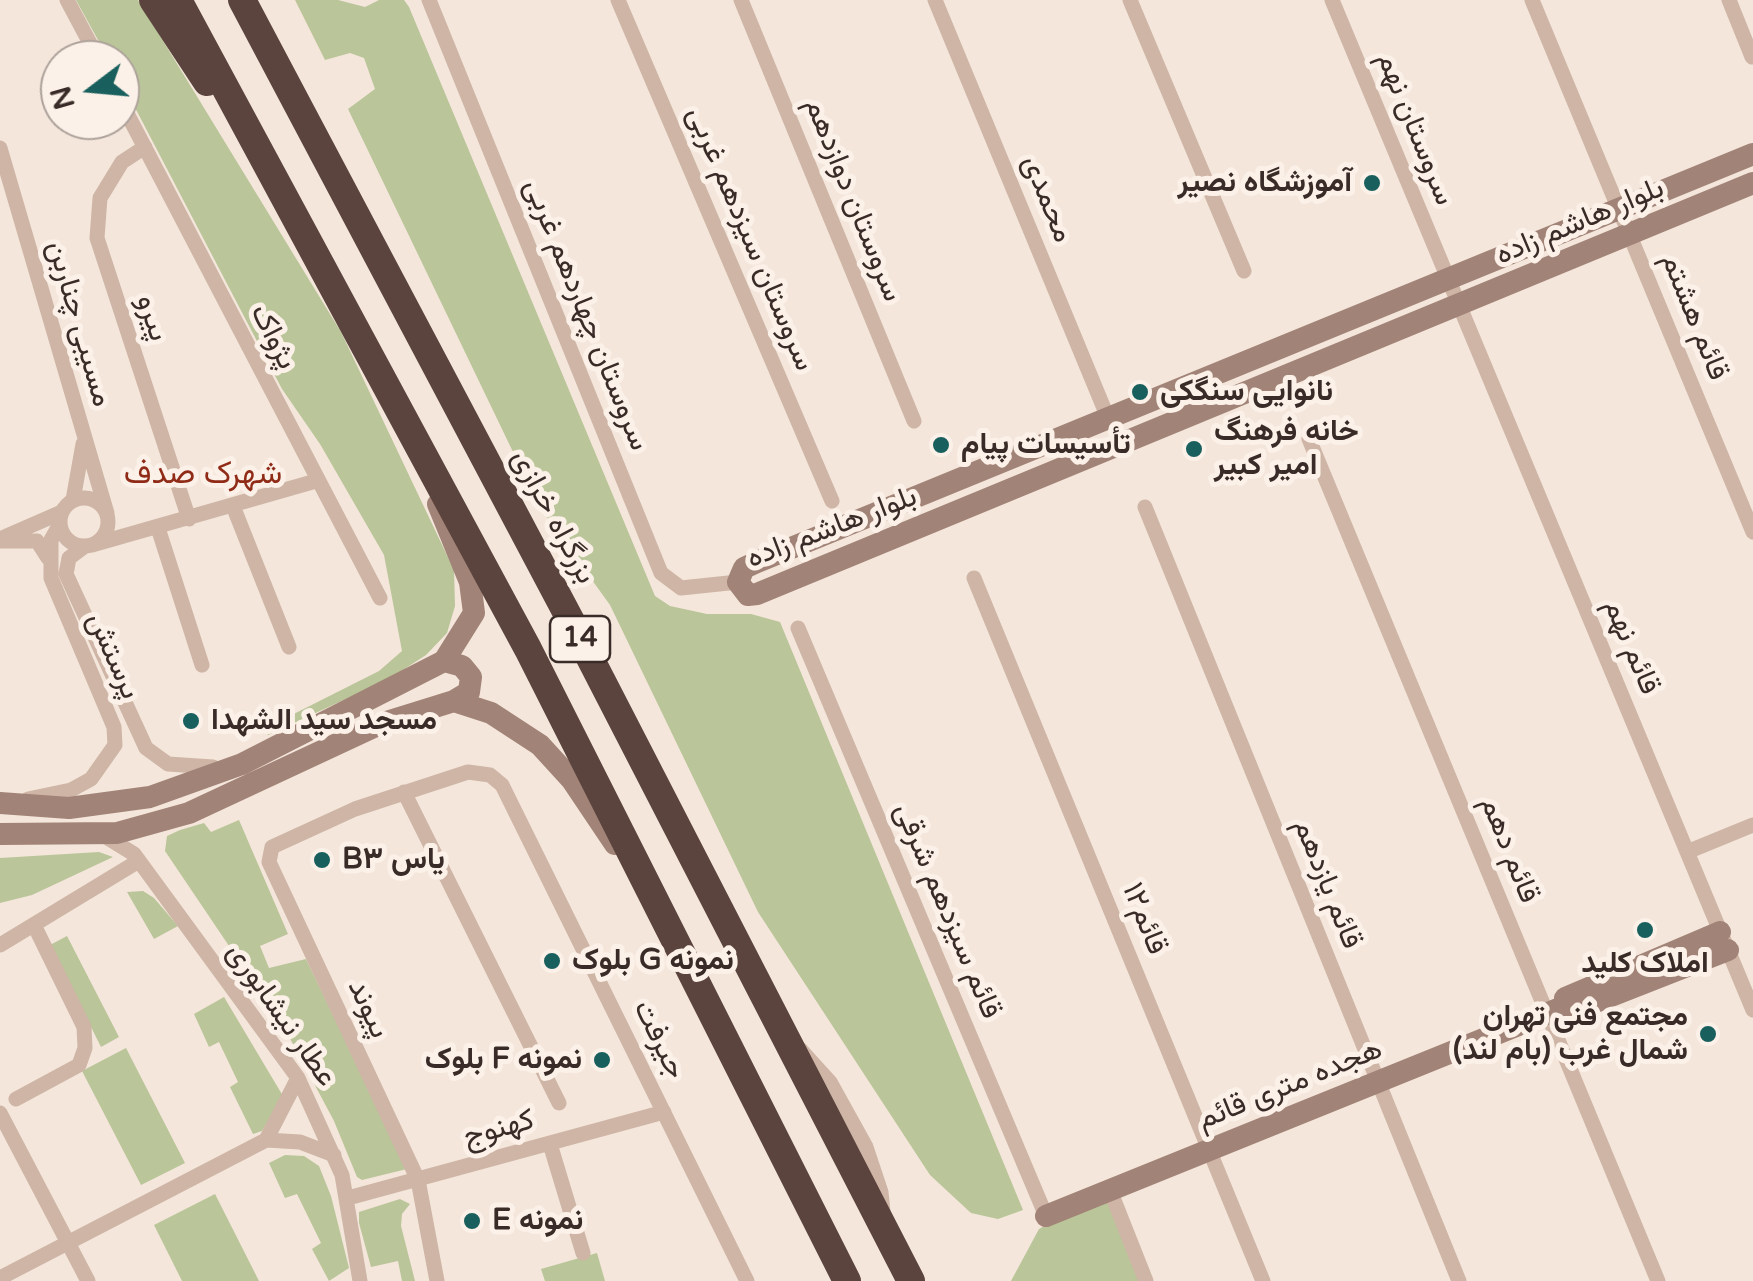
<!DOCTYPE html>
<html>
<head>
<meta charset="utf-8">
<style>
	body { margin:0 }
	#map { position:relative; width:1753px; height:1281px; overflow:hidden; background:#f4e6db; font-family:"Varela Round",sans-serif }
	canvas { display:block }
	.north { position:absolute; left:40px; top:40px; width:100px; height:100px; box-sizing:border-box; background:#fbf1e8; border:2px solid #ada29b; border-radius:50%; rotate:254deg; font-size:28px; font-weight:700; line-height:40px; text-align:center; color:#392b27 }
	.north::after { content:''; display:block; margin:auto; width:35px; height:45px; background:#195f5d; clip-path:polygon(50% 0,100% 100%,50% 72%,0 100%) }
</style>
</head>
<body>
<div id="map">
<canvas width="1753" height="1281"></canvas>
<div class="north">N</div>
</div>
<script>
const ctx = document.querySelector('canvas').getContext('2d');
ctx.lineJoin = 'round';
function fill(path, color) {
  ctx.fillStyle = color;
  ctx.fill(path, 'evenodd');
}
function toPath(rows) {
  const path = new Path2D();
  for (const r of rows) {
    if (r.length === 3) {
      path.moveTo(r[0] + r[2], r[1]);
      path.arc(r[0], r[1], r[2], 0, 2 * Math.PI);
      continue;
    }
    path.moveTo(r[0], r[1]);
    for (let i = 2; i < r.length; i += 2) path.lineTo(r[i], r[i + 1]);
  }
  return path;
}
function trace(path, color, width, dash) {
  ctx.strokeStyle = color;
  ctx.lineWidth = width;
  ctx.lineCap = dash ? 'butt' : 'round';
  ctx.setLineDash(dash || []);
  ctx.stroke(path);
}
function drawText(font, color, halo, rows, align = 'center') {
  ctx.font = font + ' "Varela Round",Vazirmatn,sans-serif';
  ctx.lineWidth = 10;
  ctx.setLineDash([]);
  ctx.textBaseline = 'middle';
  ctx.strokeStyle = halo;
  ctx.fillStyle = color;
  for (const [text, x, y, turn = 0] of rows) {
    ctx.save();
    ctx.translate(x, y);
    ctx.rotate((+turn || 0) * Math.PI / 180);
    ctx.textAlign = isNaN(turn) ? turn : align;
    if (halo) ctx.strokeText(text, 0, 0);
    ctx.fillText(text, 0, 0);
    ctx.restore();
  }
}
const green = toPath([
	[76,0,138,0,341,332,454,570,455,606,447,633,426,655,389,679,268,735,264,729,379,671,402,651,384,555,320,444,282,389,120,79,120,60,109,60],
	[295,0,338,0,365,7,379,0,404,0,409,7,655,596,670,606,707,614,751,614,780,622,1023,1210,998,1219,971,1213,930,1175,758,912,610,605,546,516,527,481,348,109,375,89,364,58,350,53,325,60],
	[239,820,288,934,260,946,269,968,306,959,407,1169,362,1180,357,1177,334,1121,285,1029,165,851,167,836,180,830,204,823,211,832],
	[99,852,113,857,32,895,0,903,0,858],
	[143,891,154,898,178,926,154,939,127,892],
	[67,936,119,1037,101,1047,50,945],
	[224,997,283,1096,262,1131,253,1134,230,1087,238,1082,219,1042,209,1047,194,1014],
	[126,1048,185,1163,141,1185,82,1071],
	[285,1155,304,1156,319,1166,331,1196,349,1268,329,1281,312,1249,321,1243,297,1194,285,1198,269,1163],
	[1110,1190,1146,1281,1011,1281,1039,1229],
	[215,1194,259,1281,182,1281,154,1225],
	[400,1199,410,1204,402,1214,401,1226,415,1281,402,1281,398,1261,371,1267,359,1223,359,1212],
	[597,1253,605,1281,545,1281,541,1269]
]);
const street = toPath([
	[67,0,99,60],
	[429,0,661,573,681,588,738,582],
	[618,0,832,501],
	[741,0,914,421],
	[935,0,1108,418],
	[1130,0,1244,271],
	[1332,0,1753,1010],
	[1532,0,1753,532],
	[1729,0,1752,57],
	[120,100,380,598],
	[145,147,122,162,100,198,97,238,189,519],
	[0,148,107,513],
	[1309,439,1658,1281],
	[84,522,24],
	[73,500,83,444],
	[233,506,289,647],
	[1145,507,1459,1281],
	[158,528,202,665],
	[0,539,62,512],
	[0,541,37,541,48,558],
	[92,545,316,481],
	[85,546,69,558,66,574,146,748,168,764,213,767],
	[974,578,1263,1281],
	[798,628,1046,1216],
	[404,792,559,1103],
	[28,799,71,790,91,779,115,745,114,727,51,578,51,540,60,524],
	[103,835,134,854,298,1078,342,1175,360,1281],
	[1687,852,1753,825],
	[0,945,137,862],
	[800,1049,830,1082,866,1147,881,1192,883,1212],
	[16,1099,79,1065,85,1048,84,1027,35,927],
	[0,1113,88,1281],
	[266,1140,300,1142,334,1155],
	[550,1144,583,1253],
	[1110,1190,1146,1281],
	[348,1198,664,1112],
	[0,1278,266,1140,298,1078],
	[437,1281,418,1180,269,862,272,847,355,809,468,772,490,775,502,785,747,1281]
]);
const secondary = toPath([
	[1753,154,757,562,744,568,738,582,748,595,757,594,1753,183],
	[444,661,462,666,471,677,469,692,454,701],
	[0,803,69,808,150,797,242,764,444,661,474,613,470,582,438,504],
	[0,834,117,833,189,813,380,724,454,701,491,713,540,745,572,780,615,844],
	[1565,998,1720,932],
	[1046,1216,1558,1009,1570,1012,1728,950]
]);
const highway = toPath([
	[153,0,207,82],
	[178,0,528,649,847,1281],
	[242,0,572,623,911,1281]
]);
const markers = [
	[1372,183,10,"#195f5d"],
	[1140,392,10,"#195f5d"],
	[941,445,10,"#195f5d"],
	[1194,449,10,"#195f5d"],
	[191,721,10,"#195f5d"],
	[322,860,10,"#195f5d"],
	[1645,930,10,"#195f5d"],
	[552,961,10,"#195f5d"],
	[1708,1034,10,"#195f5d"],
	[602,1060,10,"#195f5d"],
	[472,1221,10,"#195f5d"]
];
const shields = [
	[580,639,60]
];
const shieldNames = [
	["14",580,639]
];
const streetNames = [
	["سروستان نهم",1415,129,68],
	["محمدی",1047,199,68],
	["سروستان دوازدهم",853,200,68],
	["بلوار هاشم زاده",1580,222,-23],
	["سروستان سیزدهم غربی",750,239,67],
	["سروستان چهاردهم غربی",586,315,68],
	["قائم هشتم",1694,317,68],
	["پیرو",152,318,72],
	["مسیبی چناربن",79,324,74],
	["پژواک",273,337,63],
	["بزرگراه خرازی",553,517,62],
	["بلوار هاشم زاده",832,528,-21],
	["قائم نهم",1631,647,67],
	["پرستش",113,656,66],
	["قائم دهم",1509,850,68],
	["قائم یازدهم",1327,884,68],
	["قائم سیزدهم شرقی",947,911,67],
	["قائم۱۲",1144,919,68],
	["پیوند",368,1009,65],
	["عطار نیشابوری",281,1015,55],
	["جيرفت",659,1040,64],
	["هجده متری قائم",1290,1085,-22],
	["كهنوج",499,1129,-15]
];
const poiNames = [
	["آموزشگاه نصیر",1352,183,"right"],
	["نانوایی سنگکی",1160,392],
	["خانه فرهنگ",1214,432],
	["امیر کبیر",1214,466],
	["تأسیسات پیام",961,445],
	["مسجد سید الشهدا",211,721],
	["B۳ یاس",342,860],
	["بلوک G نمونه",572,961],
	["املاک کلید",1645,964,"center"],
	["مجتمع فنی تهران",1688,1017,"right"],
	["شمال غرب (بام لند)",1688,1051,"right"],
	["بلوک F نمونه",582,1060,"right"],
	["E نمونه",492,1221]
];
const neighbourhoodNames = [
	["شهرک صدف",203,475]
];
fill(green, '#bac599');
trace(street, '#ceb5a6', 15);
trace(secondary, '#a28377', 22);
trace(highway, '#5b443e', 28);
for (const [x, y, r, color] of markers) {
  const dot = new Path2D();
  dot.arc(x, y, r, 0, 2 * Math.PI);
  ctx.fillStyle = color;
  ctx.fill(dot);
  trace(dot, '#fbf1e8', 4);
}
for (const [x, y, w] of shields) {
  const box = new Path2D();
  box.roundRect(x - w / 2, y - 23, w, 46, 8);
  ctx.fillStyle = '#fbf1e8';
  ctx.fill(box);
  trace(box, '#392b27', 2.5);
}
drawText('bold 28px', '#392b27', null, shieldNames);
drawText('30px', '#392b27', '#fbf1e8', streetNames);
drawText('bold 30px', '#392b27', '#fbf1e8', poiNames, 'left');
drawText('32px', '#902b18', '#fbf1e8', neighbourhoodNames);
</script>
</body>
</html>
